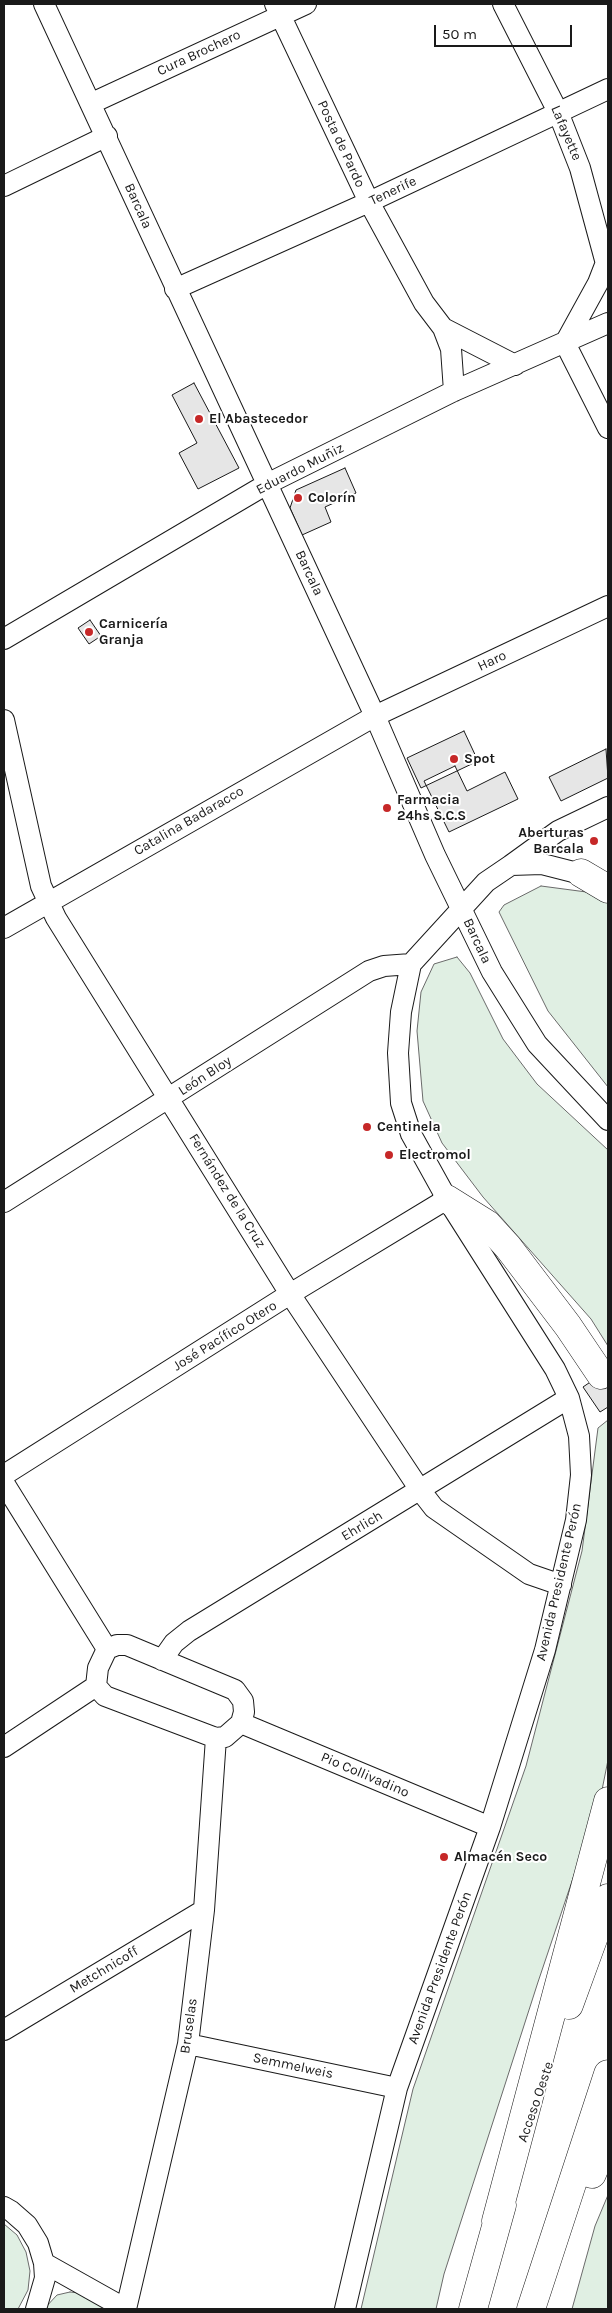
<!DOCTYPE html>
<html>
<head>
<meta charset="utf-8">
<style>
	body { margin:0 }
	#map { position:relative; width:612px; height:2313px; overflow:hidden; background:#fff; font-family:Karla,sans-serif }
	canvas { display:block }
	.frame { position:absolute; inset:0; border:5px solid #1a1a1a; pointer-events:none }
	.scale { position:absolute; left:434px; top:25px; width:138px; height:22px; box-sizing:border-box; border:2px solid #1a1a1a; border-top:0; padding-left:6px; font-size:15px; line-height:18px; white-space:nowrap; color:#1a1a1a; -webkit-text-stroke:4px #fff; paint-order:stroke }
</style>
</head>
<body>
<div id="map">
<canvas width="612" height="2313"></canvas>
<div class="frame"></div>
<div class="scale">50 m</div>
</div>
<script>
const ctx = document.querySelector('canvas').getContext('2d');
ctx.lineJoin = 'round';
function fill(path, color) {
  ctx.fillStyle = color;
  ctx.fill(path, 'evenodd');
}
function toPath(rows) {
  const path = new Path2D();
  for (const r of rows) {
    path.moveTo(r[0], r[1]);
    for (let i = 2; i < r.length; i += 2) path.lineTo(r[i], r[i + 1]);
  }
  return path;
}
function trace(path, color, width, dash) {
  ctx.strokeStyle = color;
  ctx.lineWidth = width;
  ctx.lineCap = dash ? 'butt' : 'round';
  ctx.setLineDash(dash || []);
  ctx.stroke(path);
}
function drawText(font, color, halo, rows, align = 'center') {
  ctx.font = font + ' Karla,sans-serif';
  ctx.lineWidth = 4;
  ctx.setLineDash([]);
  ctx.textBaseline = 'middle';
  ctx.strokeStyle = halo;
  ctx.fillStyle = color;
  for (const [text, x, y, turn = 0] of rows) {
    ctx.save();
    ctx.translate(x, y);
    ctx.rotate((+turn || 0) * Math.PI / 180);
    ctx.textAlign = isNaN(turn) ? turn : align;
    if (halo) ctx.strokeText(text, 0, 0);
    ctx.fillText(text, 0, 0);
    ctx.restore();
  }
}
const green = toPath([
	[541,886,594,893,608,900,608,1087,548,1011,499,912,504,905,541,886],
	[457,957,470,973,503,1039,537,1084,608,1150,608,1346,591,1319,483,1197,442,1143,423,1101,417,1031,421,992,434,964,457,957],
	[608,1420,608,1760,601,1795,538,1982,444,2274,436,2309,361,2309,413,2089,526,1766,582,1551,598,1428,608,1420],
	[608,2195,608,2309,572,2309,595,2226,608,2195],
	[4,2224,17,2235,26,2252,30,2271,28,2290,18,2309,4,2309,4,2224],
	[70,2292,79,2293,106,2309,44,2309,57,2295,70,2292]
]);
const building = toPath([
	[194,383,239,468,198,489,179,453,197,443,172,395,194,383],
	[345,468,356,493,325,507,331,522,302,535,290,508,296,490,345,468],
	[90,620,101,636,89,644,78,628,90,620],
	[464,731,478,761,421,788,407,758,464,731],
	[606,749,608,778,561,801,549,777,606,749],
	[455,766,467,791,505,772,518,799,449,832,424,781,455,766],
	[608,1370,608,1407,600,1412,583,1387,608,1370]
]);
const minor = toPath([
	[44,4,375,716,435,855,492,972,537,1044,608,1120],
	[275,4,369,202,424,303,443,328,451,349,454,391],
	[503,4,558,112,580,168,608,271],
	[92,103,306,4],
	[4,186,107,136],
	[605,265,598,283,565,343,608,428],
	[175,289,369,202,608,89],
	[443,328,515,365],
	[4,639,267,484,454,391,608,323],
	[4,720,41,886,56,918,290,1294,420,1490,434,1508,529,1574,561,1585],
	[511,865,558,831,608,807],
	[4,928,375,716,608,606],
	[4,1202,369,971,384,966,411,964],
	[4,1475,290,1294,447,1199],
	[4,1483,107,1649],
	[117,1645,127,1645,235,1690,243,1701,244,1712,241,1723,225,1737,216,1738,105,1696,96,1686,98,1668,107,1649,117,1645],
	[162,1660,174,1643,189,1631,569,1398],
	[241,1723,490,1827],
	[4,1747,96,1686],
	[4,2030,204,1910],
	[188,2044,397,2088],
	[4,2207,11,2211,27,2225,38,2243,44,2263,45,2278,36,2309],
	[44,2263,126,2309],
	[126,2309,188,2044,204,1910,216,1738],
	[345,2309,397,2088,490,1827,545,1650,576,1520,581,1475,579,1436,569,1398,555,1369,447,1199,411,1134,401,1103,398,1053,401,1012,411,964,486,882,511,865,542,864,593,877]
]);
const highway = toPath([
	[581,873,608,889],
	[447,1199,487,1224,508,1247,568,1326,601,1375],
	[569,2005,608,1898],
	[592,2174,608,2135],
	[496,2221,608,1801],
	[473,2309,502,2205],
	[531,2309,608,2074]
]);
const markers = [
	[199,419,5,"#c62828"],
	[298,498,5,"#c62828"],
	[89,632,5,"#c62828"],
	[454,759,5,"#c62828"],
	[387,808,5,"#c62828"],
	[594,841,5,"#c62828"],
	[367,1127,5,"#c62828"],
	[389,1155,5,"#c62828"],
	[444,1857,5,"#c62828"]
];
const streetNames = [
	["Cura Brochero",199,53,-25],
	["Lafayette",566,133,67],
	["Posta de Pardo",341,144,65],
	["Tenerife",393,191,-25],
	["Barcala",138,206,66],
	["Eduardo Muñiz",300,469,-27],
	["Barcala",309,573,65],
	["Haro",492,661,-25],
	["Catalina Badaracco",189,821,-30],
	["Barcala",477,941,65],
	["León Bloy",205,1076,-33],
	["Fernández de la Cruz",227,1191,58],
	["José Pacífico Otero",225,1336,-32],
	["Ehrlich",362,1526,-31],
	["Avenida Presidente Perón",559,1582,-77],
	["Pio Collivadino",365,1775,23],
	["Avenida Presidente Perón",440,1968,-70],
	["Metchnicoff",104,1970,-31],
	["Bruselas",189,2026,-82],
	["Semmelweis",293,2066,12],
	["Acceso Oeste",536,2102,-71]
];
const poiNames = [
	["El Abastecedor",209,419],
	["Colorín",308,498],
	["Carnicería",99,624],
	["Granja",99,640],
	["Spot",464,759],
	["Farmacia",397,800],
	["24hs S.C.S",397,816],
	["Aberturas",584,833,"right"],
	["Barcala",584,849,"right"],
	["Centinela",377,1127],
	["Electromol",399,1155],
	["Almacén Seco",454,1857]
];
fill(green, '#e0efe3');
trace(green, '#6a6a6a', 1);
fill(building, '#e6e6e6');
trace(building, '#1a1a1a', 1);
trace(minor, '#1a1a1a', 22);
trace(highway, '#1a1a1a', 29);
trace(minor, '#fff', 20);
trace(highway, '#fff', 28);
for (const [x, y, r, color] of markers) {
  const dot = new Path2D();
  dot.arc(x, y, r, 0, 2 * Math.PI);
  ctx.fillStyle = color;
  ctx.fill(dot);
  trace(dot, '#fff', 2);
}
drawText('14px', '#1a1a1a', '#fff', streetNames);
drawText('bold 14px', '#1a1a1a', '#fff', poiNames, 'left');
</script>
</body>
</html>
